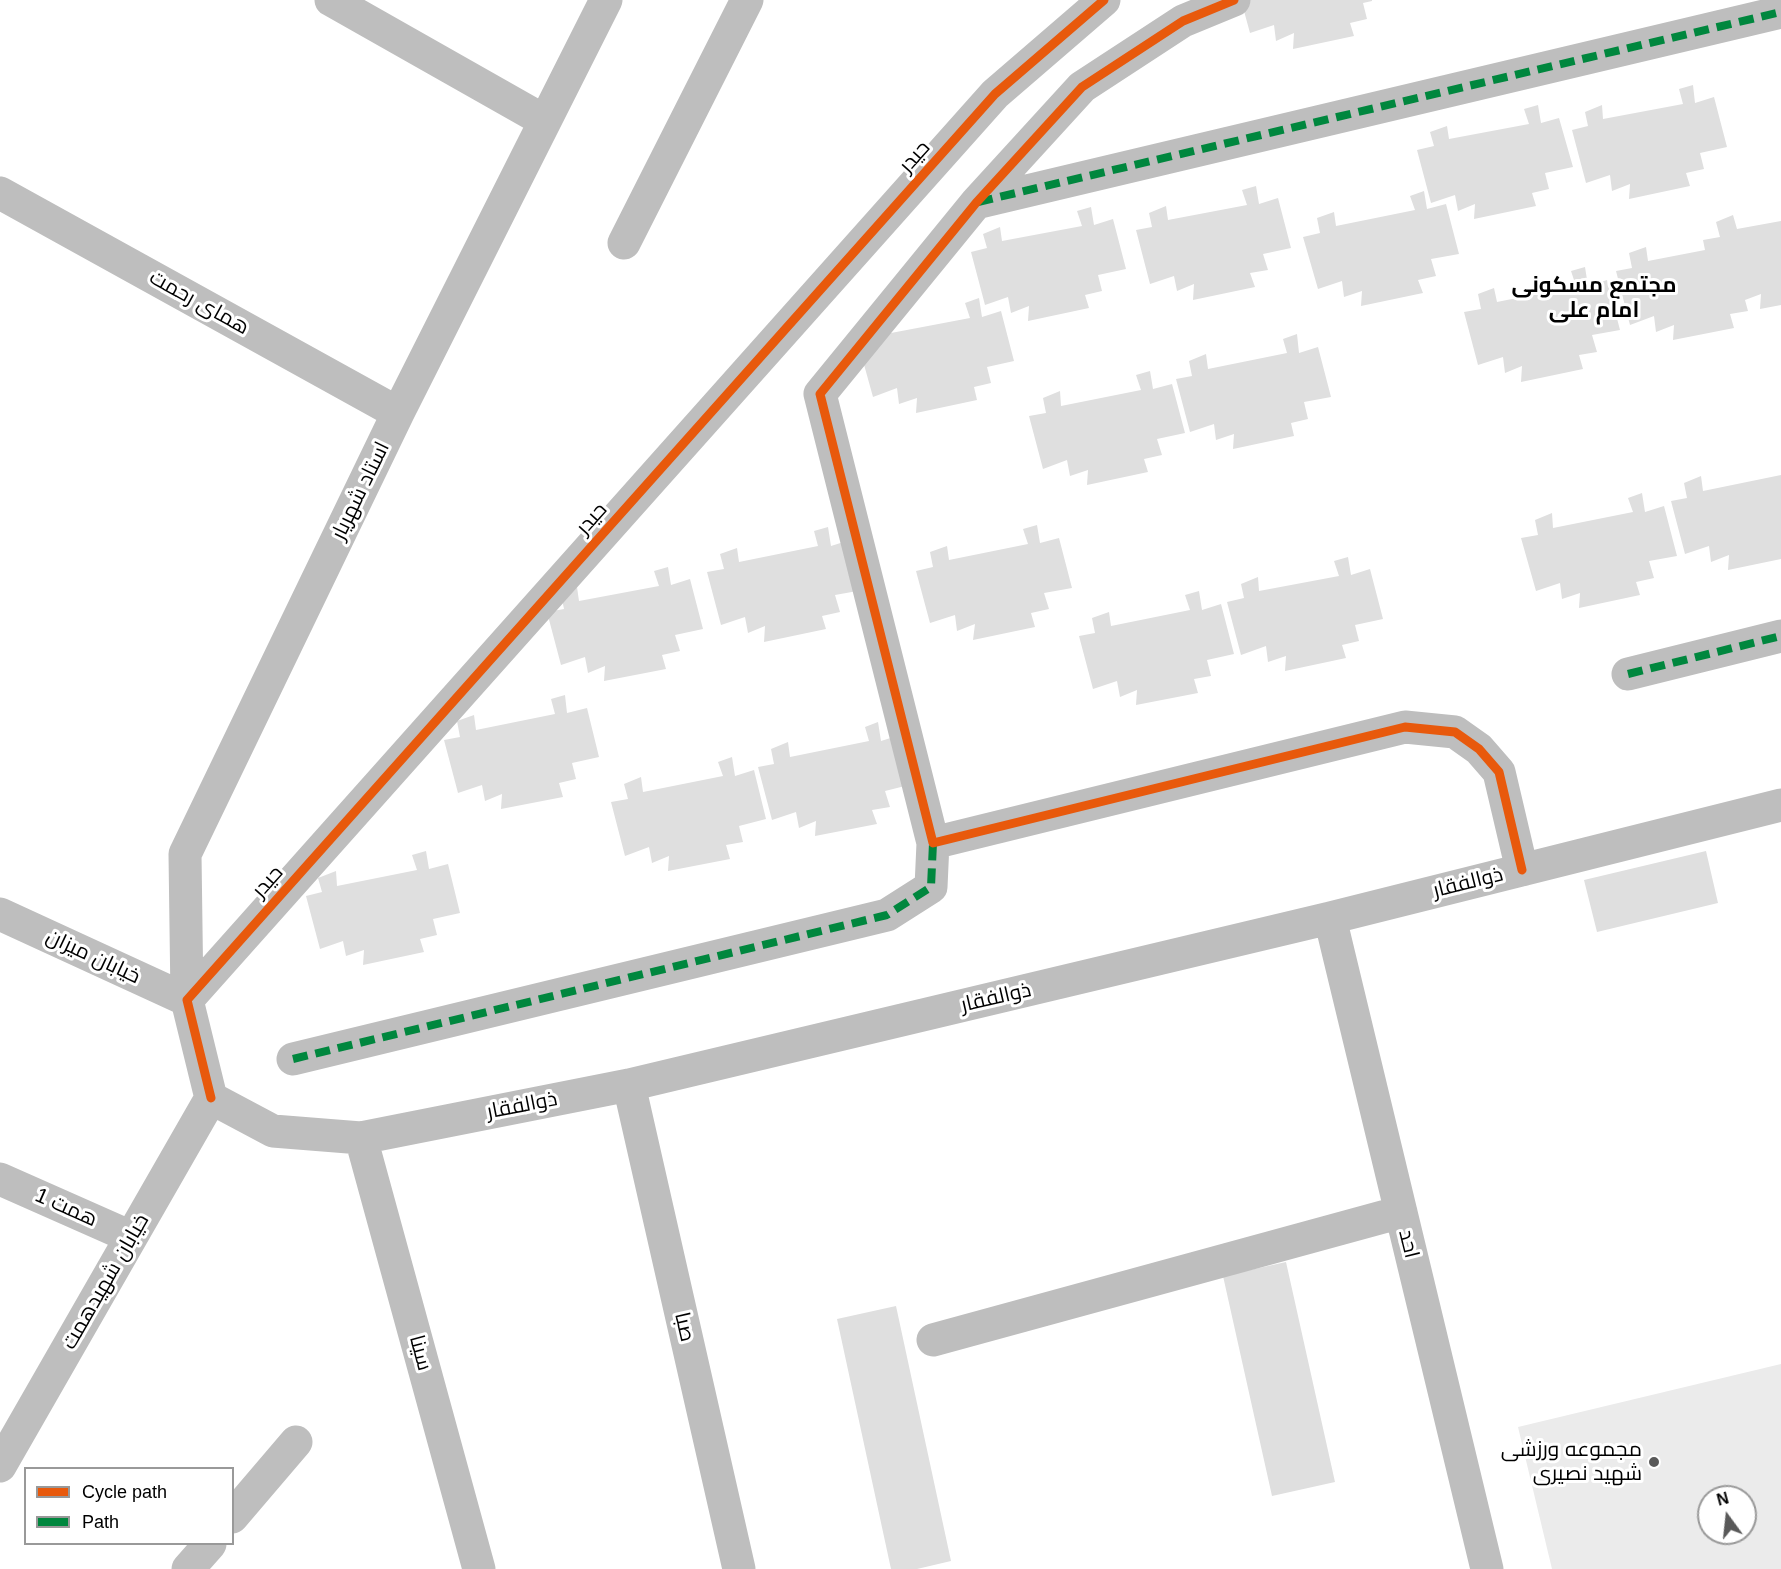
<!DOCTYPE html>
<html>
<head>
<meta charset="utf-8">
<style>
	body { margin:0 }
	#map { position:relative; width:1781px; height:1569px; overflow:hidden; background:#fff; font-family:Arial,sans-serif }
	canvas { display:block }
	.legend { position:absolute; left:24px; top:1467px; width:210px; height:78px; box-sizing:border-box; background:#fff; border:2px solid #999; margin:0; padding:8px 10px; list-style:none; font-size:18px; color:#000 }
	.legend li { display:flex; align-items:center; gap:12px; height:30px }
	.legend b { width:30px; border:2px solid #999 }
	.north { position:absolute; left:1697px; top:1485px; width:60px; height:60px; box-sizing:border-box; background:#fff; border:2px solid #999; border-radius:50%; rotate:345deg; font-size:16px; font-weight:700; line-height:24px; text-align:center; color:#000 }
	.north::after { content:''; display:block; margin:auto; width:21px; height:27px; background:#595959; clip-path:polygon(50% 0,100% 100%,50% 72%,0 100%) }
</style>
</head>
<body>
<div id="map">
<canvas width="1781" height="1569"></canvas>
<ul class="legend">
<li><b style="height:8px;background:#e8590c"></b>Cycle path</li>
<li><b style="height:8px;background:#00873e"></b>Path</li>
</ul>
<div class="north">N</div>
</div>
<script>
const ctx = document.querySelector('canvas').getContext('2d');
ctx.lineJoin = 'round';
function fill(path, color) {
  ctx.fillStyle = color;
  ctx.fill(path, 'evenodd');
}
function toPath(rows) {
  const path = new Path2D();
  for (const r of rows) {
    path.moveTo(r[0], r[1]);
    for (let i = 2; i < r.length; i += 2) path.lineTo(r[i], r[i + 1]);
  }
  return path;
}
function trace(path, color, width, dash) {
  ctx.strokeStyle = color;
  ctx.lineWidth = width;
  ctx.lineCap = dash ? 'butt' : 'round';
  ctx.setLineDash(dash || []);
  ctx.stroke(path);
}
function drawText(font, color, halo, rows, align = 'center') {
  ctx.font = font + ' Arial,Cairo,sans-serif';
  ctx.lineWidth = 6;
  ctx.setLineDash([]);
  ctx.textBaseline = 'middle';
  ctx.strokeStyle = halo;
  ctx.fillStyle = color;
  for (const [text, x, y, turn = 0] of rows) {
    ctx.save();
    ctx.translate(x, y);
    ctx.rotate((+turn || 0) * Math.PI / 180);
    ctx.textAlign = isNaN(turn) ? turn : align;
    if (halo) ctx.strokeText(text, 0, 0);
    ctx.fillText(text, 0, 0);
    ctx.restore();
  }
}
const green = toPath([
	[1781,1364,1781,1569,1552,1569,1518,1427],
	[1709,1497,1745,1497,1745,1533,1709,1533]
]);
const building = toPath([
	[1241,0,1372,0,1372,1,1363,3,1367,19,1350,23,1354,36,1293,49,1294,33,1276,41,1274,25,1250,33],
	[1693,85,1695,103,1714,97,1727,147,1700,153,1704,169,1686,173,1690,186,1629,199,1630,184,1612,191,1610,175,1586,183,1572,130,1588,126,1585,112,1602,105,1603,119,1683,104,1679,89],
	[1538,105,1541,123,1559,118,1573,167,1545,173,1549,189,1532,193,1536,206,1474,219,1475,204,1458,211,1455,195,1431,203,1417,150,1434,146,1430,132,1447,126,1449,139,1529,124,1524,109],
	[1256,186,1259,204,1278,198,1291,248,1263,254,1268,270,1250,273,1255,287,1193,300,1194,284,1177,291,1174,276,1150,284,1136,230,1152,227,1149,213,1166,206,1168,220,1247,205,1242,190],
	[1424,191,1427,209,1446,204,1459,254,1431,259,1436,276,1418,280,1423,293,1361,306,1362,291,1344,297,1342,281,1318,289,1303,237,1320,233,1317,218,1334,212,1336,226,1415,210,1410,196],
	[1091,207,1094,225,1113,219,1126,269,1098,275,1102,291,1085,295,1089,308,1028,321,1029,306,1011,313,1008,297,985,305,971,252,987,248,983,234,1000,227,1002,241,1082,226,1077,211],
	[1733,215,1737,229,1781,221,1781,305,1760,309,1761,294,1745,300,1748,311,1730,314,1734,328,1673,340,1674,325,1656,332,1654,316,1630,325,1616,271,1632,268,1629,253,1646,247,1648,261,1705,250,1703,240,1720,237,1716,222],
	[1585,267,1588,286,1607,280,1620,330,1592,335,1597,352,1579,355,1583,369,1521,382,1522,366,1505,373,1503,357,1478,365,1464,312,1481,309,1478,294,1494,288,1497,302,1576,286,1571,271],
	[979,298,982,317,1001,311,1014,361,987,367,991,383,974,387,977,400,916,413,917,398,899,404,897,388,873,397,858,343,891,333,970,318,965,303],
	[1297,334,1299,353,1318,347,1331,397,1304,402,1308,419,1291,423,1294,436,1233,449,1234,434,1216,440,1214,424,1190,432,1176,379,1192,376,1189,361,1206,354,1208,369,1287,353,1283,339],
	[1150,371,1153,389,1172,384,1185,433,1157,439,1162,455,1144,459,1148,472,1087,485,1088,470,1070,476,1067,460,1043,469,1029,416,1046,413,1043,398,1060,391,1061,406,1141,390,1136,375],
	[1781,475,1781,559,1728,570,1729,555,1711,562,1709,546,1685,554,1671,501,1687,498,1684,483,1701,476,1703,491],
	[1642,493,1645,512,1664,506,1677,556,1649,561,1654,578,1636,582,1640,595,1579,608,1580,593,1562,599,1560,583,1536,591,1521,538,1538,535,1535,520,1552,513,1553,528,1633,512,1628,498],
	[1037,525,1040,543,1059,538,1072,588,1044,593,1049,609,1031,613,1035,627,973,640,975,624,957,631,955,615,930,623,916,571,933,567,930,552,947,546,949,560,1028,544,1023,529],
	[828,527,831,546,850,540,863,590,835,595,840,612,822,616,826,629,764,642,765,626,748,633,745,617,721,625,707,572,724,569,720,554,737,548,739,562,818,546,814,531],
	[1348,557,1351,575,1370,569,1383,619,1355,625,1359,641,1342,645,1346,658,1285,671,1286,656,1268,662,1266,646,1241,655,1227,602,1244,598,1241,584,1258,577,1259,591,1339,576,1334,561],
	[668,567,671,585,690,579,703,629,675,635,680,651,662,655,666,669,604,681,605,666,588,673,585,657,561,665,547,612,564,609,561,594,577,587,579,601,659,586,654,571],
	[1199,591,1202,610,1221,604,1234,654,1207,660,1211,676,1194,679,1198,693,1136,705,1137,690,1120,697,1117,681,1093,689,1079,636,1095,633,1092,618,1109,612,1111,626,1190,610,1185,595],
	[565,695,567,713,587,708,599,757,572,763,576,779,559,783,563,797,501,809,502,794,485,801,482,785,458,793,444,740,460,737,457,721,474,715,476,730,555,714,551,699],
	[878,722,881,741,900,735,913,784,885,791,890,807,872,810,877,824,815,836,816,821,799,828,796,812,772,820,758,767,774,764,771,749,788,742,790,757,869,741,865,727],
	[732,757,735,776,754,770,766,819,739,826,743,842,726,845,730,859,668,871,669,856,652,863,649,847,625,856,611,802,628,799,624,784,641,777,643,792,723,776,718,762],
	[426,851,429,869,448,864,460,913,433,919,437,935,420,939,424,952,363,965,364,950,346,956,343,941,320,949,306,896,322,892,318,878,336,871,337,886,417,870,412,855],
	[1706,851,1718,903,1597,932,1584,880],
	[1286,1262,1335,1482,1272,1496,1223,1276],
	[896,1306,951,1561,917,1569,891,1569,837,1319]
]);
const minor = toPath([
	[331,0,543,120],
	[1234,0,1183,21,1082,87,976,203,820,394,933,843,1405,727,1455,732,1479,749,1499,772,1522,870],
	[0,193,398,413],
	[976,203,1781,12],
	[624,243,747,0],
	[1628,674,1781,636],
	[0,914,187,1000,185,854,398,413,606,0],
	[1330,918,1487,1569],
	[293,1059,887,915,931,887,933,843],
	[629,1085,739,1569],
	[211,1098,273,1131,361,1138,629,1085,1330,918,1781,805],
	[211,1098,187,1000,995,94,1104,0],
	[361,1138,479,1569],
	[0,1179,131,1237],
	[933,1340,1401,1212],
	[0,1466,211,1098],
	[232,1517,296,1442],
	[188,1569,210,1544]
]);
const quiet = toPath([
	[978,202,1781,12],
	[1628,674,1781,636],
	[293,1059,887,915,931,887,933,843]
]);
const cycleway = toPath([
	[1234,0,1183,21,1082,87,976,203,820,394,933,843,1405,727,1455,732,1479,749,1499,772,1522,870],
	[211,1098,187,1000,995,94,1104,0]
]);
const markers = [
	[1654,1462,6,"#595959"]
];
const streetNames = [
	["حیدر",915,157,-48],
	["همای رحمت",199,303,29],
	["استاد شهریار",361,491,-64],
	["حیدر",592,519,-48],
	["حیدر",268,882,-48],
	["ذوالفقار",1468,883,-14],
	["خیابان میزان",93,957,25],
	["ذوالفقار",996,998,-13],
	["ذوالفقار",522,1106,-11],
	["همت 1",66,1208,24],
	["احد",1408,1244,76],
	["خیابان شهیدهمت",106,1282,-60],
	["صبا",684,1327,77],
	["سینا",420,1353,75]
];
const poiNames = [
	["مجموعه ورزشی",1642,1450],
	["شهید نصیری",1642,1474]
];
const neighbourhoodNames = [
	["مجتمع مسکونی",1594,286],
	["امام علی",1594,311]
];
fill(green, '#ebebeb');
fill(building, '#dfdfdf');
trace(minor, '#bebebe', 33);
trace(quiet, '#00873e', 8, [15, 8]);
trace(cycleway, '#e8590c', 9);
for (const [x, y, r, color] of markers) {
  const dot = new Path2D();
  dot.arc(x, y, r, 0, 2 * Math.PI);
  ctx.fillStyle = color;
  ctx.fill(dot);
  trace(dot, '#fff', 2);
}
drawText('21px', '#000', '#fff', streetNames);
drawText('21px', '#000', '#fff', poiNames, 'right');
drawText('bold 22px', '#000', '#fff', neighbourhoodNames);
</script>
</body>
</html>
